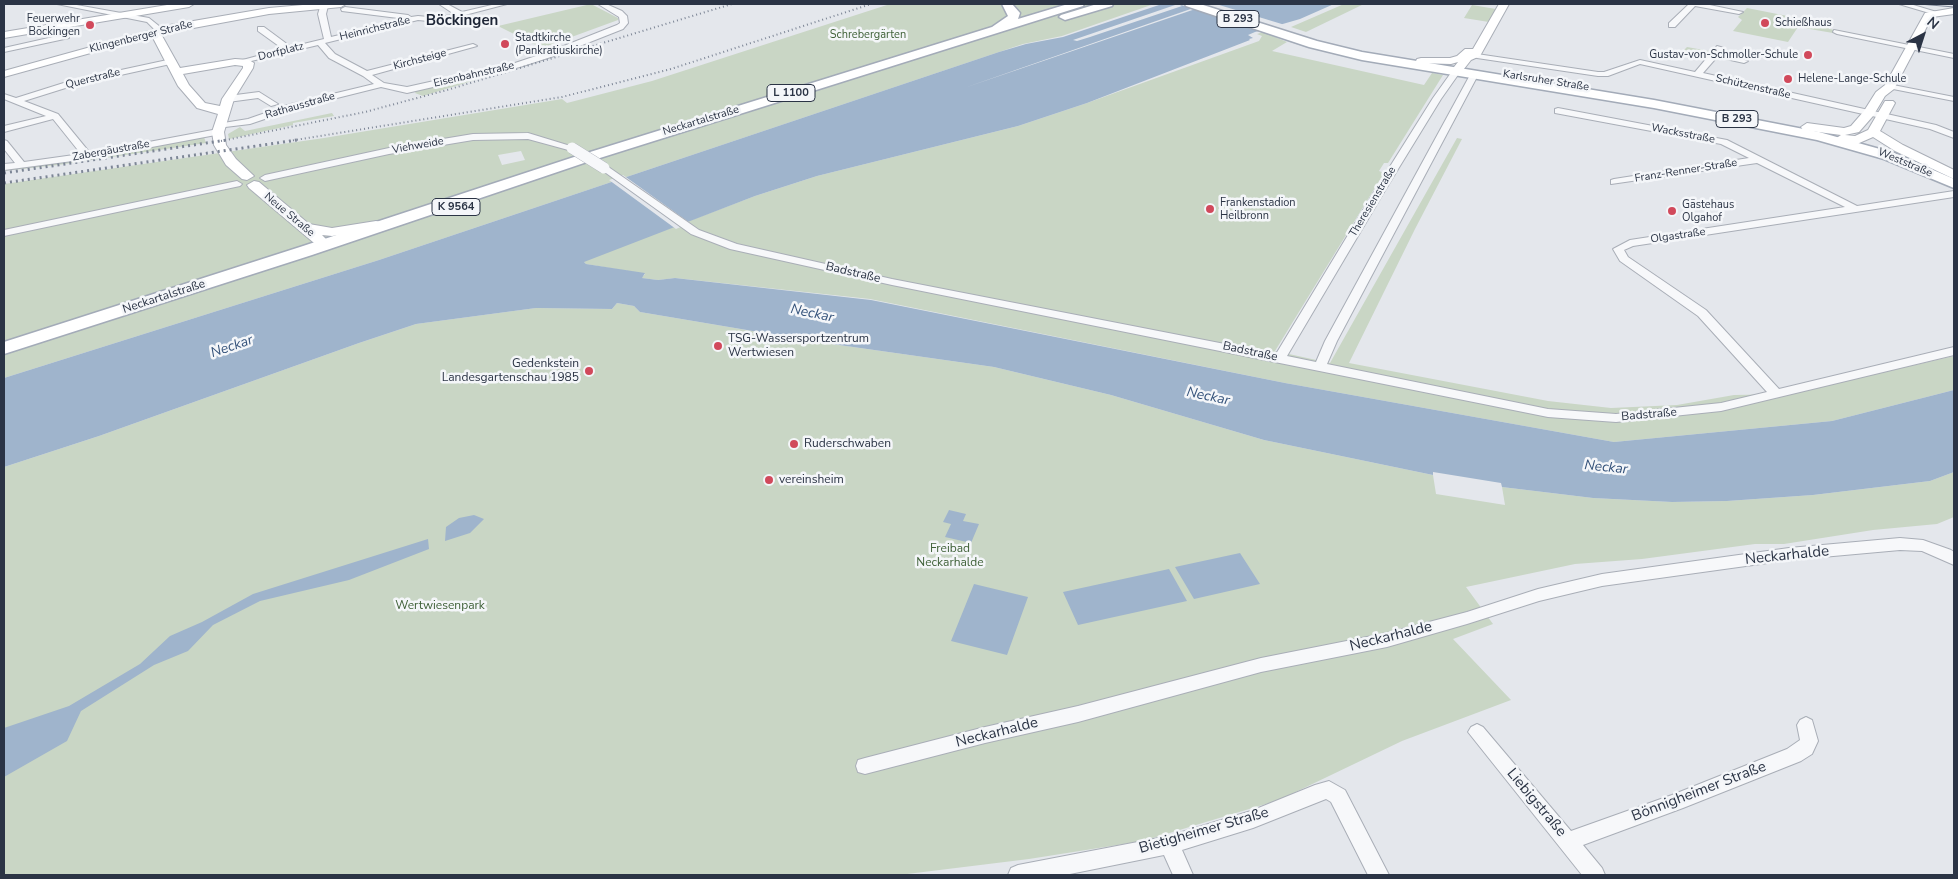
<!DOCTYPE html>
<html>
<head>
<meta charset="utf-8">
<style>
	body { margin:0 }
	#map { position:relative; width:1958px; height:879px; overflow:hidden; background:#e4e7ec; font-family:"Nunito Sans",sans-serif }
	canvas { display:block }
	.frame { position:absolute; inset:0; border:5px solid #2b3445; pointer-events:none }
	.north { position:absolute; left:1898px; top:10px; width:50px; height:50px; -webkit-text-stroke:4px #f4f6f9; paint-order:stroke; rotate:40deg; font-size:14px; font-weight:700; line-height:20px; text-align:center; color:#2b3445 }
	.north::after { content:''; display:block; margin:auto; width:18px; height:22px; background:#2b3445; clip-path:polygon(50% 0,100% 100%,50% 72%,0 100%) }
</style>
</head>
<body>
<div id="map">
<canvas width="1958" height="879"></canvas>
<div class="frame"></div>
<div class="north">N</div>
</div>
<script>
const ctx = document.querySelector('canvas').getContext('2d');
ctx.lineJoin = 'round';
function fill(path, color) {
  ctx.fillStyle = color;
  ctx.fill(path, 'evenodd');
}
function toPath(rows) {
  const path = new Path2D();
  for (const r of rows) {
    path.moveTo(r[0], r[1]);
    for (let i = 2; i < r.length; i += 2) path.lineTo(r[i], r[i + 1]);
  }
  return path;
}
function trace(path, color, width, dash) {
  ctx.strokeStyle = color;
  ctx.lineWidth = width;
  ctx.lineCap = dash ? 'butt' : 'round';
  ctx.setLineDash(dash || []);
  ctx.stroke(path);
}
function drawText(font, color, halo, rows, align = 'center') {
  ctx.font = font + ' "Nunito Sans",sans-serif';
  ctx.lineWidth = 5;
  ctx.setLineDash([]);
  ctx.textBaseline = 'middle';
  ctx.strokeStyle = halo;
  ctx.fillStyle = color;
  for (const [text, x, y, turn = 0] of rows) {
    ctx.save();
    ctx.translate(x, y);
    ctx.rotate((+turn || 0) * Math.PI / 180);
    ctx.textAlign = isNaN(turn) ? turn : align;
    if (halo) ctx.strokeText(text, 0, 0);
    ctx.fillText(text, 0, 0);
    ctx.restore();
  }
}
const green = toPath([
	[591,4,618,18,618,20,547,46,536,45,498,26],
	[890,4,1154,4,1062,36,1023,44,379,260,4,378,4,184,324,138,562,99,567,103,652,81],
	[521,151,525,160,502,165,498,155],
	[1344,4,1364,4,1306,32,1291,27],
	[1472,5,1496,9,1489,22,1464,18],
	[1747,8,1823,23,1829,26,1829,29,1836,30,1833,33,1798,27,1788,42,1733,31,1742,20,1738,17],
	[1263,32,1287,42,1272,51,1424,85,1432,73,1443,75,1388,163,1384,163,1379,171,1384,173,1275,351,1330,363,1457,138,1462,139,1415,229,1349,363,1548,401,1611,408,1677,405,1734,395,1788,394,1954,356,1954,390,1832,421,1614,442,1285,383,870,299,675,278,658,280,641,278,645,274,586,264,583,261,755,196,817,176,1018,126,1087,103,1259,41,1262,36,1257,34],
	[1687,47,1709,51,1700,60,1679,55],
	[498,73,423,96,415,93,417,90],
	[332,113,334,116,293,123,293,125,229,139,228,134,240,127,245,131],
	[204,137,206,143,58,165,4,171,4,169,75,159],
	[617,303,634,306,640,312,818,342,994,367,1111,395,1264,440,1433,475,1436,494,1505,505,1502,487,1593,498,1672,502,1727,501,1813,495,1930,481,1954,472,1954,517,1937,524,1873,530,1784,544,1755,544,1642,559,1575,564,1466,587,1493,624,1453,639,1511,700,1402,741,1279,800,1143,841,1029,859,899,875,4,875,4,467,99,436,359,343,416,324,536,308,612,309]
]);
const water = toPath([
	[1162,4,1205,4,964,88,1210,4,1334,4,1300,19,1255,32,1248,35,1253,38,1249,39,1250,40,1087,103,1018,126,817,176,755,196,584,262,586,264,645,273,642,278,658,280,675,278,871,300,1285,383,1614,442,1832,421,1954,390,1954,472,1930,481,1813,495,1727,501,1672,502,1593,498,1502,487,1501,483,1433,472,1433,475,1264,440,1111,395,994,367,818,342,640,312,634,306,617,303,612,309,536,308,416,324,359,343,99,436,4,467,4,378,379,260,999,52,1026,44,1063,37],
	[1178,4,1182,6,1090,37,1077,41,1073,40],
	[949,510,966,514,963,521,979,524,971,543,945,537,951,524,943,522],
	[474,515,484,519,470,533,445,541,446,527,459,518],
	[428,539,429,549,349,580,260,601,213,625,188,651,154,665,81,711,67,741,4,777,4,728,69,706,140,664,170,636,202,622,253,594],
	[1240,553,1260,584,1194,599,1175,567],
	[1169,569,1187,601,1078,625,1063,592],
	[974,584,1028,597,1007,655,951,641]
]);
const pier = toPath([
	[1178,4,1216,4,1285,25,1264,31],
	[623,175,690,223,676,229,609,180]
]);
const street = toPath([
	[57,4,71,4,149,18,164,30,157,32,147,22,57,4],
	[321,4,328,6,326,14,331,37,406,19,342,11,341,9,345,7,408,15,411,17,418,16,438,18,454,14,439,4,447,4,462,12,496,4,507,4,438,22,418,20,325,43,335,54,367,71,473,44,477,46,372,75,384,83,407,87,515,63,551,51,617,25,620,23,619,17,598,4,606,4,622,11,627,16,628,23,623,29,557,55,520,67,407,93,381,87,297,108,250,124,217,128,217,124,248,119,291,104,374,84,363,76,329,58,318,45,243,63,239,61,283,49,258,31,258,27,264,27,291,47,324,39,318,14,321,4],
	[1689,4,1705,4,1743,12,1739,14,1695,6,1675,27,1669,27,1669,23,1689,4],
	[1899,4,1910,4,1940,13,1936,15,1899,4],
	[61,23,68,25,69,38,4,52,4,48,62,35,61,23],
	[1834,30,1954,54,1954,58,1837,34,1833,32,1834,30],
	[1717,46,1724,48,1720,53,1748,61,1744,63,1717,57,1703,73,1936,125,1954,132,1954,138,1930,129,1640,64,1608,76,1598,76,1477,58,1473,56,1477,54,1598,72,1604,72,1640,60,1695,72,1717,46],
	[172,59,176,61,175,63,75,85,24,101,58,114,90,153,218,129,221,130,221,134,88,159,4,170,4,164,15,163,4,149,4,140,7,141,24,162,81,154,53,119,4,132,4,126,46,116,4,99,4,94,16,98,70,81,172,59],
	[1453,70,1460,72,1441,99,1384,192,1287,356,1316,362,1325,341,1470,75,1474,73,1478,75,1337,341,1327,364,1548,409,1616,414,1721,403,1767,392,1698,316,1620,261,1613,249,1630,240,1845,207,1757,163,1611,184,1611,180,1614,179,1749,158,1721,144,1555,113,1555,109,1558,108,1727,140,1857,206,1954,191,1954,197,1633,246,1624,250,1628,257,1706,310,1779,389,1954,347,1954,355,1721,411,1616,422,1548,417,892,285,730,249,691,234,599,168,601,166,607,166,699,230,737,244,892,279,1276,354,1374,192,1433,98,1453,70],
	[1888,84,1954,97,1954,101,1888,88,1888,84],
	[259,92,278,104,271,106,258,98,228,102,224,99,228,96,259,92],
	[528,133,577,148,572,151,528,139,473,140,389,154,265,181,260,178,265,175,389,148,473,134,528,133],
	[237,181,242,184,240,186,4,236,4,230,237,181],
	[1900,538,1923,540,1951,550,1954,552,1954,565,1922,551,1900,550,1789,560,1602,586,1539,601,1467,624,1387,647,1261,672,1078,722,985,743,865,774,858,772,856,766,858,760,865,758,985,727,1078,706,1261,658,1387,633,1467,612,1538,589,1602,574,1789,548,1900,538],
	[1806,717,1812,720,1818,741,1812,754,1801,761,1683,808,1583,845,1602,868,1605,875,1582,875,1468,732,1471,727,1477,724,1483,727,1571,831,1672,795,1787,749,1800,740,1797,725,1800,720,1806,717],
	[1329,781,1345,790,1389,875,1368,875,1331,802,1326,799,1253,828,1182,850,1193,875,1173,875,1164,855,1065,875,1008,875,1011,868,1018,865,1169,836,1251,811,1315,785,1329,781]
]);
const secondary = toPath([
	[173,4,194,4,189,7,4,38,4,32,173,4],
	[314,4,346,4,341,7,269,14,161,34,180,68,235,59,249,60,254,63,253,68,234,99,224,132,226,145,236,159,254,176,247,180,242,179,226,165,214,145,212,132,218,114,197,108,178,86,152,36,4,77,4,71,170,25,269,8,314,4],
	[235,65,243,66,243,68,222,99,220,106,205,103,189,85,183,74,235,65],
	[1499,4,1509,4,1480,56,1471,60,1460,74,1456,75,1450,72,1458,62,1451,64,1417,63,1416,61,1417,59,1421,58,1450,58,1457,56,1465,49,1473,49,1499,4],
	[1954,8,1954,14,1932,17,1894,89,1885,96,1873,116,1859,132,1845,135,1855,136,1868,130,1885,101,1893,101,1895,103,1880,131,1903,145,1954,170,1954,179,1895,151,1873,137,1857,144,1841,143,1835,139,1841,135,1803,130,1801,127,1807,123,1844,128,1851,126,1864,111,1876,92,1885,85,1925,13,1954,8],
	[254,181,259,182,309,224,332,228,376,221,381,222,383,225,381,228,376,229,332,236,322,235,332,245,330,248,320,248,249,188,247,185,254,181]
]);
const primary = toPath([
	[1002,4,1012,4,1020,13,1018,19,1068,4,1084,4,1083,6,584,163,312,255,4,354,4,342,300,247,574,157,992,27,1008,16,1002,4],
	[1097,4,1113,4,1112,6,1065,20,1059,17,1061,15,1097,4],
	[1185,4,1200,4,1317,41,1362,52,1654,100,1819,132,1894,153,1954,179,1954,188,1884,159,1817,140,1654,108,1362,60,1309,47,1186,6,1185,4]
]);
const tram = toPath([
	[1919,4,1954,7]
]);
const railFar1 = toPath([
	[221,141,365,112,447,90,732,4],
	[289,141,562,97,671,69,871,4]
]);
const rail = toPath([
	[4,173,227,140],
	[4,183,297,140]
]);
const streetBridge = toPath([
	[572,148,604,168]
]);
const markers = [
	[1765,23,5,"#d1495b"],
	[90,25,5,"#d1495b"],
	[505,44,5,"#d1495b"],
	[1808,55,5,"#d1495b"],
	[1788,79,5,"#d1495b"],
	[1210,209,5,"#d1495b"],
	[1672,211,5,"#d1495b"],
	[718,346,5,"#d1495b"],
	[589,371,5,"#d1495b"],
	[794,444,5,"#d1495b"],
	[769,480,5,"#d1495b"]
];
const farPoinames = [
	["Feuerwehr",80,19,"right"],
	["Böckingen",80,32,"right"],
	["Schießhaus",1775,23],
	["Stadtkirche",515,38],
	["(Pankratiuskirche)",515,51],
	["Gustav-von-Schmoller-Schule",1798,55,"right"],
	["Helene-Lange-Schule",1798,79],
	["Frankenstadion",1220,203],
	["Heilbronn",1220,216],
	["Gästehaus",1682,205],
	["Olgahof",1682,218]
];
const shields = [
	[1238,19,42],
	[791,93,48],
	[1737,119,42],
	[456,207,48]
];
const shieldNames = [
	["B 293",1238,19],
	["L 1100",791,93],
	["B 293",1737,119],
	["K 9564",456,207]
];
const farStreetnames = [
	["Heinrichstraße",375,29,-14],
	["Klingenberger Straße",141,37,-14],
	["Dorfplatz",281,52,-14],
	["Kirchsteige",420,60,-15],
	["Eisenbahnstraße",474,75,-13],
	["Querstraße",93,79,-14],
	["Karlsruher Straße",1546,81,9],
	["Schützenstraße",1753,87,13],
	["Rathausstraße",300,106,-16],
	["Neckartalstraße",701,121,-17],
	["Wacksstraße",1683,134,11],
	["Viehweide",418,146,-10],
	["Zabergäustraße",111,151,-10],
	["Weststraße",1905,163,23],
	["Franz-Renner-Straße",1686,171,-9],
	["Theresienstraße",1373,202,-59],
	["Neue Straße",289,215,40],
	["Olgastraße",1678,236,-8]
];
const farParknames = [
	["Schrebergärten",868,35]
];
const streetNames = [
	["Badstraße",853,273,13],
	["Neckartalstraße",164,297,-18],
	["Badstraße",1250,352,12],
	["Badstraße",1649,415,-5]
];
const poiNames = [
	["TSG-Wassersportzentrum",728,339],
	["Wertwiesen",728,353],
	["Gedenkstein",579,364,"right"],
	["Landesgartenschau 1985",579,378,"right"],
	["Ruderschwaben",804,444],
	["vereinsheim",779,480]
];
const parkNames = [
	["Freibad",950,549],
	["Neckarhalde",950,563],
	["Wertwiesenpark",440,606]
];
const waterNames = [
	["Neckar",812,314,12],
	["Neckar",232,347,-19],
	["Neckar",1208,397,12],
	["Neckar",1606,468,6]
];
const farDistrictnames = [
	["Böckingen",462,21]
];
const nearStreetnames = [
	["Neckarhalde",1787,556,-6],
	["Neckarhalde",1391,637,-14],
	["Neckarhalde",997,733,-14],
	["Bönnigheimer Straße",1699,792,-21],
	["Liebigstraße",1536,803,50],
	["Bietigheimer Straße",1204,831,-16]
];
fill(green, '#c9d6c5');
fill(water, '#9fb4cc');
fill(pier, '#e4e7ec');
trace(street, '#a9aeb7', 2);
trace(secondary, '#a9aeb7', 2);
trace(primary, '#a3abb8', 3);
fill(street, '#f7f8fa');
fill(secondary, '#fff');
fill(primary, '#fff');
trace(tram, '#7d8696', 1);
trace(railFar1, '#7d8696', 2, [1, 3]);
trace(rail, '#7d8696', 3, [2, 4]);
trace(streetBridge, '#a9aeb7', 12, []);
trace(streetBridge, '#f7f8fa', 11);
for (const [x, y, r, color] of markers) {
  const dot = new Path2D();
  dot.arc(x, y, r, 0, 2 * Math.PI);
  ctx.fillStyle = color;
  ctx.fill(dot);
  trace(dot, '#f4f6f9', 2);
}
drawText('11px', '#2b3445', '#f4f6f9', farPoinames, 'left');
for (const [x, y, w] of shields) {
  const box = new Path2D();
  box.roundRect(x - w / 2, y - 8.5, w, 17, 4);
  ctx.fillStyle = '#f4f6f9';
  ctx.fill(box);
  trace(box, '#2b3445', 1);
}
drawText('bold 11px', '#2b3445', null, shieldNames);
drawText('11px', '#2b3445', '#f4f6f9', farStreetnames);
drawText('11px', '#3f6138', '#f4f6f9', farParknames);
drawText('12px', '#2b3445', '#f4f6f9', streetNames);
drawText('12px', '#2b3445', '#f4f6f9', poiNames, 'left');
drawText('12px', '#3f6138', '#f4f6f9', parkNames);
drawText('italic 14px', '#34527a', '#f4f6f9', waterNames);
drawText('bold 15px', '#1d2536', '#f4f6f9', farDistrictnames);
drawText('15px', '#2b3445', '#f4f6f9', nearStreetnames);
</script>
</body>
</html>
